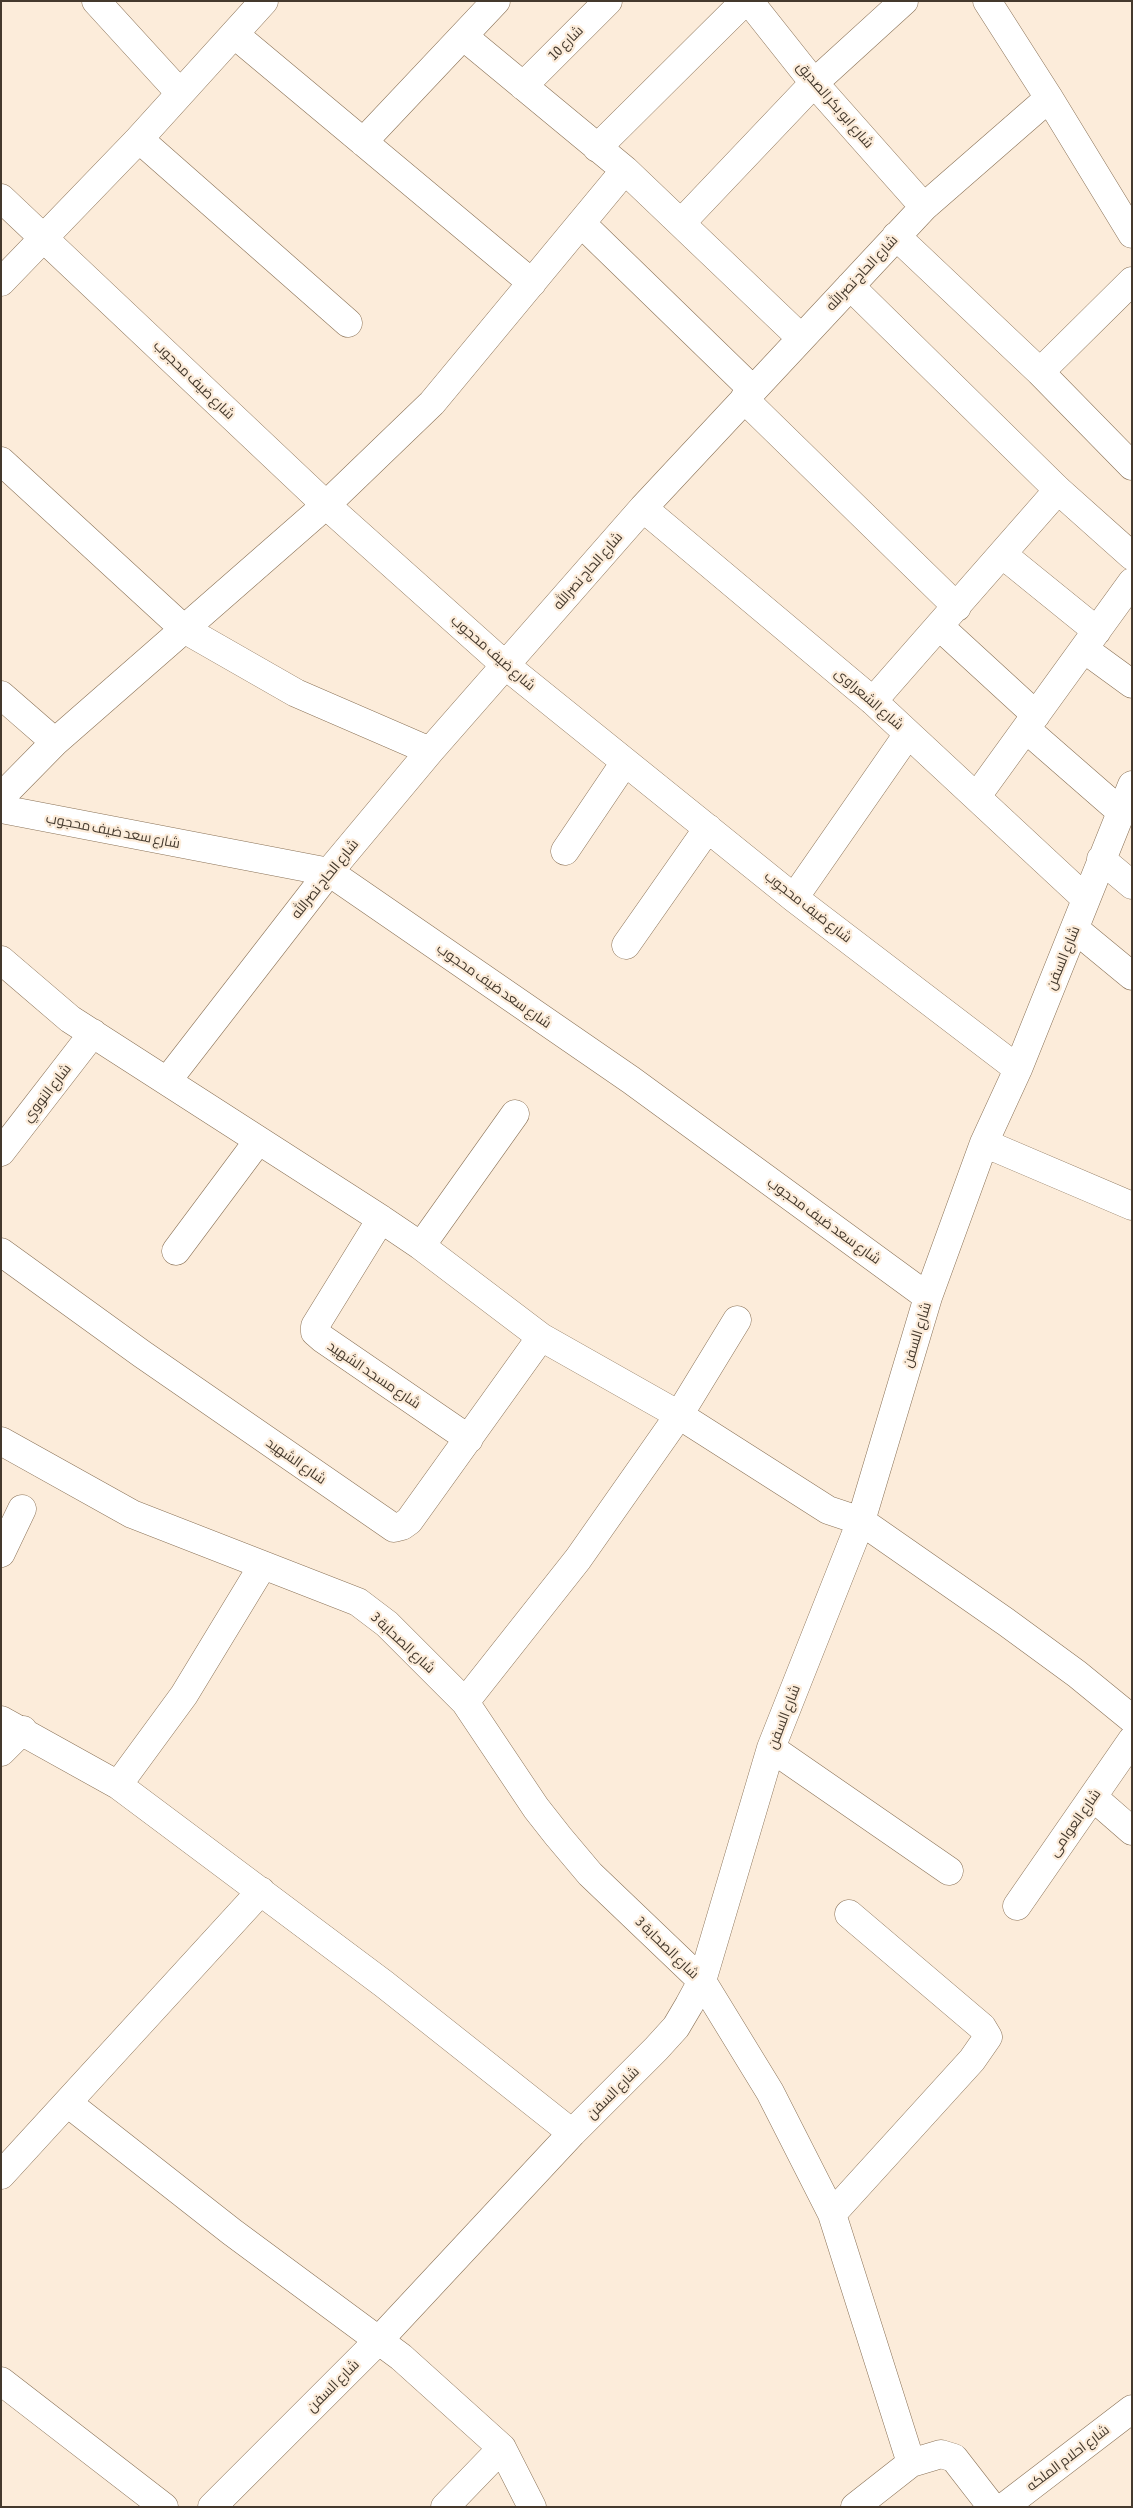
<!DOCTYPE html>
<html>
<head>
<meta charset="utf-8">
<style>
	body { margin:0 }
	#map { position:relative; width:1133px; height:2508px; overflow:hidden; background:#fcecda; font-family:"Asap Condensed",sans-serif }
	canvas { display:block }
	.frame { position:absolute; inset:0; border:2px solid #44392d; pointer-events:none }
</style>
</head>
<body>
<div id="map">
<canvas width="1133" height="2508"></canvas>
<div class="frame"></div>
</div>
<script>
const ctx = document.querySelector('canvas').getContext('2d');
ctx.lineJoin = 'round';
function toPath(rows) {
  const path = new Path2D();
  for (const r of rows) {
    path.moveTo(r[0], r[1]);
    for (let i = 2; i < r.length; i += 2) path.lineTo(r[i], r[i + 1]);
  }
  return path;
}
function trace(path, color, width, dash) {
  ctx.strokeStyle = color;
  ctx.lineWidth = width;
  ctx.lineCap = dash ? 'butt' : 'round';
  ctx.setLineDash(dash || []);
  ctx.stroke(path);
}
function drawText(font, color, halo, rows, align = 'center') {
  ctx.font = font + ' "Asap Condensed",Cairo,sans-serif';
  ctx.lineWidth = 4.5;
  ctx.setLineDash([]);
  ctx.textBaseline = 'middle';
  ctx.strokeStyle = halo;
  ctx.fillStyle = color;
  for (const [text, x, y, turn = 0] of rows) {
    ctx.save();
    ctx.translate(x, y);
    ctx.rotate((+turn || 0) * Math.PI / 180);
    ctx.textAlign = isNaN(turn) ? turn : align;
    if (halo) ctx.strokeText(text, 0, 0);
    ctx.fillText(text, 0, 0);
    ctx.restore();
  }
}
const minor = toPath([
	[96,1,180,93],
	[749,1,814,83,924,207],
	[987,1,1049,98,1132,234],
	[234,34,532,283],
	[463,36,625,170,801,338],
	[523,86,608,1],
	[139,139,348,323],
	[363,142,496,1],
	[597,148,745,1],
	[1,198,326,505,505,665,794,898,1018,1069],
	[581,223,753,390],
	[681,223,814,83,904,1],
	[896,236,1040,372,1132,466],
	[1,282,139,139,264,1],
	[850,286,1058,490,1132,556],
	[1040,372,1132,281],
	[744,399,957,607],
	[1,461,184,629,296,693,430,751],
	[643,508,873,701,1086,899],
	[1002,554,1097,631],
	[939,626,1036,715],
	[1084,649,1132,684],
	[1,695,55,742],
	[873,701,1058,490],
	[1026,729,1120,811],
	[977,796,1132,582],
	[1,797,55,742,326,505,432,403,625,170],
	[1,809,329,872,631,1080,928,1297],
	[565,851,625,762],
	[1101,859,1132,885],
	[794,898,908,734],
	[1075,929,1132,976],
	[626,945,708,828],
	[1,960,70,1019,381,1219,421,1246,541,1337,679,1415,828,1510,861,1521,1006,1622,1077,1674,1132,1719],
	[167,1081,329,872,430,751,643,508,924,207,1049,98],
	[984,1143,1132,1206],
	[1,1152,93,1033],
	[381,1219,315,1326,315,1332,323,1339,469,1439],
	[421,1246,515,1114],
	[176,1251,258,1141],
	[1,1252,142,1354,394,1528,402,1526,409,1521,541,1337],
	[1,1441,132,1514,358,1602,387,1624,465,1702,536,1808,558,1836,590,1874,702,1981,770,2092,832,2214,911,2463],
	[1,1553,22,1509],
	[465,1702,578,1559,679,1415,737,1320],
	[1,1720,118,1785,384,1984,572,2133],
	[771,1748,949,1871],
	[1,1752,23,1730],
	[118,1785,184,1695,263,1565],
	[1093,1797,1132,1831],
	[1017,1906,1132,1740],
	[69,2104,232,2232,401,2357,502,2448,532,2507],
	[1,2175,261,1891],
	[832,2214,972,2060,988,2037,982,2027,849,1914],
	[1,2381,164,2507],
	[212,2507,379,2340,572,2133,656,2049,676,2027,689,2005,702,1981,771,1748,861,1521,928,1297,984,1143,1018,1069,1132,785],
	[445,2507,502,2448],
	[855,2507,911,2463,941,2454,954,2458,992,2507],
	[1004,2507,1132,2409]
]);
const streetNames = [
	["شارع 10",566,43,-45],
	["شارع ابو بكر الصديق",835,105,49],
	["شارع الحاج نصرالله",862,273,-47],
	["شارع ضيف محجوب",194,380,44],
	["شارع الحاج نصرالله",588,571,-49],
	["شارع ضيف محجوب",493,653,41],
	["شارع الشعراوى",869,699,41],
	["شارع سعد ضيف محجوب",113,831,11],
	["شارع الحاج نصرالله",325,879,-51],
	["شارع ضيف محجوب",808,907,38],
	["شارع السفن",1063,958,-68],
	["شارع سعد ضيف محجوب",494,986,35],
	["شارع النووي",47,1093,-52],
	["شارع سعد ضيف محجوب",824,1221,36],
	["شارع السفن",917,1335,-73],
	["شارع مسجد الشهيد",374,1375,34],
	["شارع الشهيد",296,1461,35],
	["شارع الصحابة 3",403,1643,43],
	["شارع السفن",784,1717,-69],
	["شارع العوامى",1075,1823,-55],
	["شارع الصحابة 3",667,1948,44],
	["شارع السفن",613,2093,-45],
	["شارع السفن",333,2386,-45],
	["شارع احلام الملكه",1068,2458,-37]
];
trace(minor, '#8a7257', 29);
trace(minor, '#fff', 28);
drawText('14px', '#44392d', '#fcecda', streetNames);
</script>
</body>
</html>
